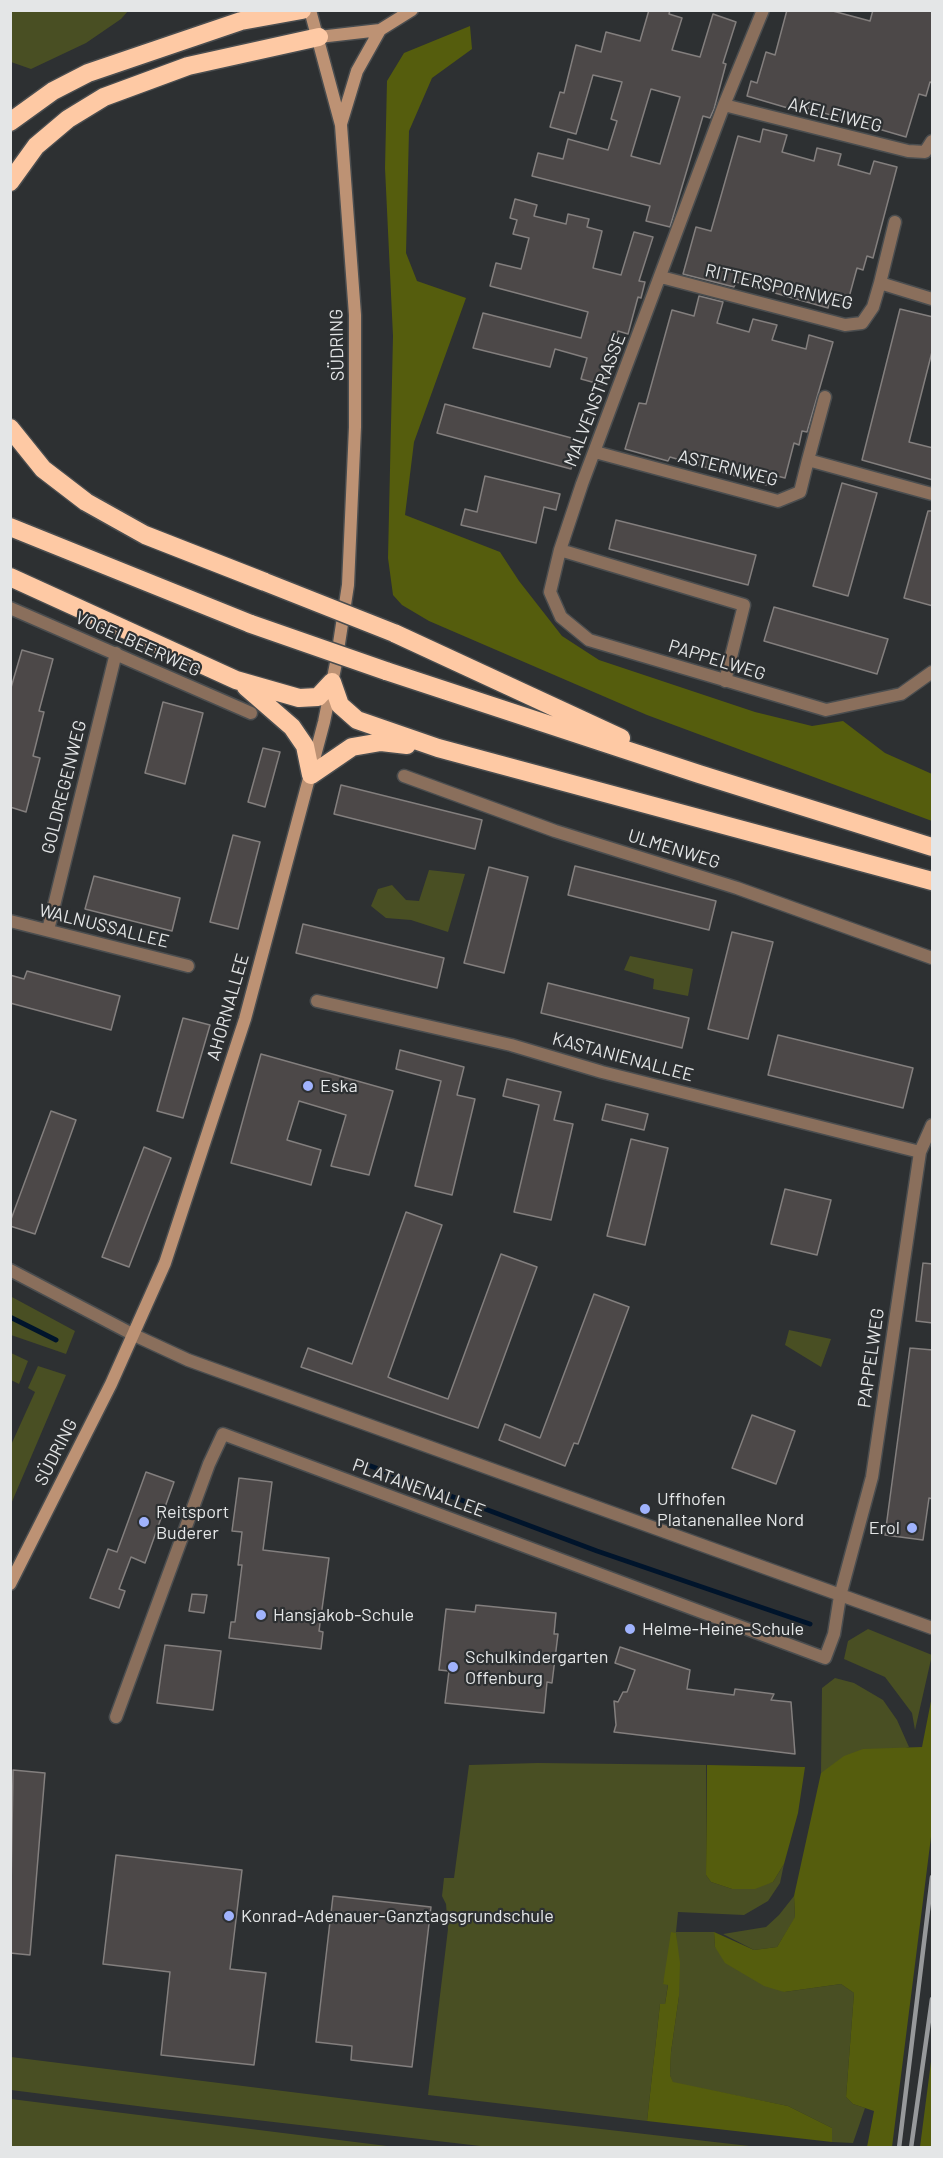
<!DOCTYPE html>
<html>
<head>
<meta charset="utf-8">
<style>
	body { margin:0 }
	#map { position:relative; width:943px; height:2158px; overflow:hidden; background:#2d3032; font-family:Barlow,sans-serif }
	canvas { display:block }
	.frame { position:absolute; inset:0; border:12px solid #e4e6e7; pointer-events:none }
</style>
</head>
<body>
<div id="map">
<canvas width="943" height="2158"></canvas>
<div class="frame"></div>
</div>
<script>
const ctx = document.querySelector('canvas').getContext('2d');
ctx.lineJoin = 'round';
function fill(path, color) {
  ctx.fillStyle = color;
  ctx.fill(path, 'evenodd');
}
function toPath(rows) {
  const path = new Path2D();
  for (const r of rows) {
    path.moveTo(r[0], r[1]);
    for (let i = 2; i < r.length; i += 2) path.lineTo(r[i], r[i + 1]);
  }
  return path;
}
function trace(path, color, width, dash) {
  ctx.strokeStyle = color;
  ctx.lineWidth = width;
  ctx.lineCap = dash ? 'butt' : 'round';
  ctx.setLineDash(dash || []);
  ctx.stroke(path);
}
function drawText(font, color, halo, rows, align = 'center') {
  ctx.font = font + ' Barlow,sans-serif';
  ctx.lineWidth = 4.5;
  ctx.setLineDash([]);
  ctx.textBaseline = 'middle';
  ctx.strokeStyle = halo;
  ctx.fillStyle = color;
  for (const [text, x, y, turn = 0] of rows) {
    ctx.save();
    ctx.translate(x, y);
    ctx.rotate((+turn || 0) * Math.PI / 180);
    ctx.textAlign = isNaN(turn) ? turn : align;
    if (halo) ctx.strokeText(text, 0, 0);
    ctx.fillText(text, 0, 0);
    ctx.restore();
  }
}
const green = toPath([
	[10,11,11,10,128,11,121,19,86,43,31,69,11,62],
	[429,870,465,874,448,932,411,920,386,918,371,906,378,889,392,885,406,900,419,901],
	[630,956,693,969,688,996,653,989,654,979,624,970],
	[10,1296,75,1331,66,1354,11,1335],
	[789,1330,831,1339,821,1367,785,1345],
	[11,1353,28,1361,19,1384,11,1380],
	[38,1366,66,1375,11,1504,11,1445,35,1392,28,1388],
	[868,1629,932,1655,915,1730,912,1713,885,1677,844,1659,848,1641],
	[835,1678,854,1683,883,1700,897,1720,909,1747,821,1773,822,1688],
	[538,1763,706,1765,706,1875,711,1882,732,1889,773,1882,784,1864,780,1883,768,1901,744,1915,678,1912,676,1932,714,1932,715,1947,784,1992,841,1984,854,1993,846,2097,853,2104,865,2108,853,2143,832,2142,832,2128,788,2106,673,2083,670,2075,671,2052,679,1996,676,1933,663,1984,668,1984,665,2004,660,2004,647,2121,428,2095,448,1929,446,1904,442,1896,444,1878,454,1878,469,1765],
	[794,1896,795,1918,777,1947,754,1950,723,1934,766,1927,779,1915],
	[11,2057,427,2109,758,2147,489,2147,153,2108,11,2090],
	[11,2099,395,2147,11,2147]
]);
const forest = toPath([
	[470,26,472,49,432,78,409,131,406,253,417,281,466,298,414,442,405,515,500,552,519,581,562,636,599,660,755,712,812,726,843,721,885,753,932,774,932,821,647,715,429,621,402,605,393,595,388,558,393,336,385,168,387,81,404,53],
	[932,1696,932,1829,892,2147,867,2147,874,2111,853,2104,846,2097,854,1993,841,1984,784,1992,764,1986,725,1963,715,1947,714,1932,754,1950,777,1947,795,1917,794,1896,821,1773,844,1756,863,1749,922,1747],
	[707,1765,805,1767,798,1813,784,1864,773,1882,755,1889,732,1889,711,1882,706,1875],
	[671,1932,676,1933,680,1963,679,1996,671,2052,670,2075,673,2082,788,2106,832,2128,832,2142,647,2121,660,2004,665,2004,668,1985,663,1984],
	[932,2054,932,2147,920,2147]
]);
const stream = toPath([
	[10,1317,56,1340],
	[360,1462,597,1551,810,1624]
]);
const building = toPath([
	[649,10,670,10,669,14,682,18,672,50,700,57,713,14,736,22,723,63,726,64,714,109,710,118,703,116,670,227,646,221,650,206,532,176,538,153,563,159,568,139,608,150,617,121,611,119,622,82,593,75,576,134,550,127,560,92,564,93,576,45,601,52,606,32,640,41,649,10],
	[651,89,680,97,660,164,631,156,651,89],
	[787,10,829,10,870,21,873,10,933,10,933,83,930,82,926,96,919,94,906,137,800,106,798,111,747,96,751,81,757,83,766,52,775,55,787,10],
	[763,129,787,135,782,152,814,161,817,148,841,154,838,165,870,174,874,161,897,167,873,258,867,256,863,270,857,268,848,301,831,296,828,308,736,282,734,287,683,274,696,227,711,231,738,136,760,142,763,129],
	[515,199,537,205,534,216,566,224,568,214,589,219,587,227,602,231,593,268,621,275,634,232,653,237,639,281,645,282,641,298,638,297,628,334,618,331,603,385,581,379,587,358,555,349,550,367,473,348,483,313,581,338,588,312,490,286,496,263,521,269,529,238,513,234,517,220,510,218,515,199],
	[699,296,723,302,717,323,749,332,753,319,777,325,772,340,806,349,809,335,833,342,807,432,802,431,799,445,794,443,785,478,769,474,766,485,670,457,668,461,625,449,639,403,646,404,672,310,694,316,699,296],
	[900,309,933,317,933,348,909,442,933,448,933,480,862,460,900,309],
	[445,404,579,440,571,469,437,433,445,404],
	[485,476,560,494,556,510,544,507,536,543,461,525,465,509,477,512,485,476],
	[842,483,877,493,848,596,813,586,842,483],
	[928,511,933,511,933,606,904,598,928,511],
	[616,520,756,555,748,585,609,549,616,520],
	[774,607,888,639,877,674,764,641,774,607],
	[22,650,53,659,39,711,44,712,33,756,40,758,26,812,10,807,10,691,22,650],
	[163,702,203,713,185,784,145,773,163,702],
	[263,748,280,752,265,807,248,802,263,748],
	[341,785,482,820,475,849,334,814,341,785],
	[233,835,260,842,238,929,210,922,233,835],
	[575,866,716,901,709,930,568,895,575,866],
	[489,867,528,877,504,973,464,963,489,867],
	[94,876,180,898,172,931,85,909,94,876],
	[303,924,444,958,437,988,296,953,303,924],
	[732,932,773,942,748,1039,708,1029,732,932],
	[27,971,120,996,111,1030,10,1003,10,975,24,979,27,971],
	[548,983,689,1018,682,1048,541,1013,548,983],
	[183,1018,210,1025,183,1118,157,1111,183,1018],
	[778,1035,913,1068,903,1108,768,1075,778,1035],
	[400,1050,464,1067,457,1095,475,1099,452,1195,415,1186,441,1081,396,1069,400,1050],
	[261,1054,393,1091,369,1175,331,1166,346,1115,299,1101,287,1140,321,1150,311,1185,231,1163,261,1054],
	[507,1079,561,1092,554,1120,573,1124,551,1220,514,1212,539,1105,503,1096,507,1079],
	[606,1104,648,1114,644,1130,602,1120,606,1104],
	[51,1111,76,1120,35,1234,10,1226,10,1222,51,1111],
	[631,1139,668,1148,645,1245,607,1236,631,1139],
	[144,1147,171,1158,129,1267,102,1257,144,1147],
	[785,1189,831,1200,817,1255,771,1244,785,1189],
	[406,1212,442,1225,388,1377,392,1379,448,1399,501,1254,537,1267,478,1428,301,1367,308,1348,352,1364,406,1212],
	[923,1263,933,1264,933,1323,916,1321,923,1263],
	[594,1294,629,1307,578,1444,574,1443,565,1466,499,1440,505,1424,540,1438,594,1294],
	[910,1348,933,1350,933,1499,929,1498,923,1540,885,1535,910,1348],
	[752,1415,795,1431,776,1484,732,1468,752,1415],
	[146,1472,174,1482,145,1563,131,1557,119,1589,125,1591,119,1608,90,1598,108,1549,117,1552,146,1472],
	[239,1478,272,1482,263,1550,329,1558,319,1631,323,1632,321,1649,229,1638,231,1622,235,1622,242,1565,238,1565,242,1532,232,1531,239,1478],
	[192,1594,207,1595,204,1613,189,1611,192,1594],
	[476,1605,556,1613,554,1634,558,1634,552,1683,547,1682,544,1713,445,1703,449,1671,439,1670,446,1609,475,1612,476,1605],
	[165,1645,221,1651,213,1710,157,1703,165,1645],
	[620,1647,690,1670,687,1689,734,1695,735,1689,774,1694,771,1700,791,1702,795,1754,614,1732,616,1725,614,1701,618,1702,623,1692,627,1692,635,1670,615,1663,620,1647],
	[13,1770,45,1773,30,1955,10,1953,13,1770],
	[116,1855,242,1870,230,1969,266,1973,254,2065,161,2055,170,1972,103,1964,116,1855],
	[333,1896,431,1907,412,2067,351,2060,352,2046,316,2042,333,1896]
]);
const street = toPath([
	[724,105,908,151,925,152,932,141],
	[661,277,845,325,862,323,873,307,880,283,932,299],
	[880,283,895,222],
	[595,452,778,501,800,492,808,460,932,494],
	[808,460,825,397],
	[560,550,550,592,561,617,589,640,826,710,901,694,932,672],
	[10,608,251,713],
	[725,681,744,605,560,550,582,484,724,105,763,10],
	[404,776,555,831,737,888,932,958],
	[10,921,188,966],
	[48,930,116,653],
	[317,1001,511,1045,602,1072,920,1152],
	[10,1270,134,1335,188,1360,932,1628],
	[116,1717,209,1464,223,1434,825,1658,834,1634,840,1596,872,1477,920,1152,932,1125]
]);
const secondary = toPath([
	[319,37,380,30,412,10],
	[341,124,357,71,380,30],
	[10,1584,111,1384,165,1263,245,1019,324,722,336,663,348,585,355,427,355,315,341,125,310,10]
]);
const highway = toPath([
	[10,122,53,91,88,73,241,21,302,10],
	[10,182,36,146,68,119,104,97,188,66,319,37],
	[10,428,43,469,86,502,145,535,265,582],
	[10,527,251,624],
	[10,577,236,680,299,698,318,697,332,682,340,705,357,720,438,748,932,881],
	[394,633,621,738],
	[386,671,699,774,932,847],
	[246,687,292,727,305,746,311,775,352,747,381,742,407,745]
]);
const rail = toPath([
	[899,2148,932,1877],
	[911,2148,932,1999]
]);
const highwayBridge = toPath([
	[265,582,394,633],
	[251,624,386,671]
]);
const markers = [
	[308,1086,6,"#a0b3fd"],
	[645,1509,6,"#a0b3fd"],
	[144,1522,6,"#a0b3fd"],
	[912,1528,6,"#a0b3fd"],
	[261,1615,6,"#a0b3fd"],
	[630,1629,6,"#a0b3fd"],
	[453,1667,6,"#a0b3fd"],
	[229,1916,6,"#a0b3fd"]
];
const streetNames = [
	["AKELEIWEG",835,115,14],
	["RITTERSPORNWEG",779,287,13],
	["SÜDRING",337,345,-91],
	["MALVENSTRASSE",595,400,-69],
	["ASTERNWEG",728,468,14],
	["VOGELBEERWEG",138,644,24],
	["PAPPELWEG",717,660,17],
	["GOLDREGENWEG",64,787,-76],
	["ULMENWEG",674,849,17],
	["WALNUSSALLEE",104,926,14],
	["AHORNALLEE",228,1007,-74],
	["KASTANIENALLEE",623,1057,15],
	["PAPPELWEG",871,1358,-82],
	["SÜDRING",56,1452,-63],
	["PLATANENALLEE",419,1488,20]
];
const poiNames = [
	["Eska",320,1086],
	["Uffhofen",657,1499],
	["Platanenallee Nord",657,1520],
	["Reitsport",156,1512],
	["Buderer",156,1533],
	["Erol",900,1528,"right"],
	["Hansjakob-Schule",273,1615],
	["Helme-Heine-Schule",642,1629],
	["Schulkindergarten",465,1657],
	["Offenburg",465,1678],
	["Konrad-Adenauer-Ganztagsgrundschule",241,1916]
];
fill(green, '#494f23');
fill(forest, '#555d0d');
trace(stream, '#00142b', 5);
fill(building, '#4c4848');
trace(building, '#837f7e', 1.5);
trace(street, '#4a4d4f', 15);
trace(secondary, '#4a4d4f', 15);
trace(highway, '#4a4d4f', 21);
trace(street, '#8a6f5c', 12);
trace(secondary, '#bd9274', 12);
trace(highway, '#fec9a4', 18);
trace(rail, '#97999b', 4.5);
trace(highwayBridge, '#4a4d4f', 21, []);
trace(highwayBridge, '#fec9a4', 18);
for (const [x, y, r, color] of markers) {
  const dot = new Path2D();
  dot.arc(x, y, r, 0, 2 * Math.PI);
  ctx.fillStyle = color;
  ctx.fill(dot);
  trace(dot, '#2d3032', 2);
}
drawText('18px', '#e4e6e7', '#2d3032', streetNames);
drawText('18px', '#e4e6e7', '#2d3032', poiNames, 'left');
</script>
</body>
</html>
